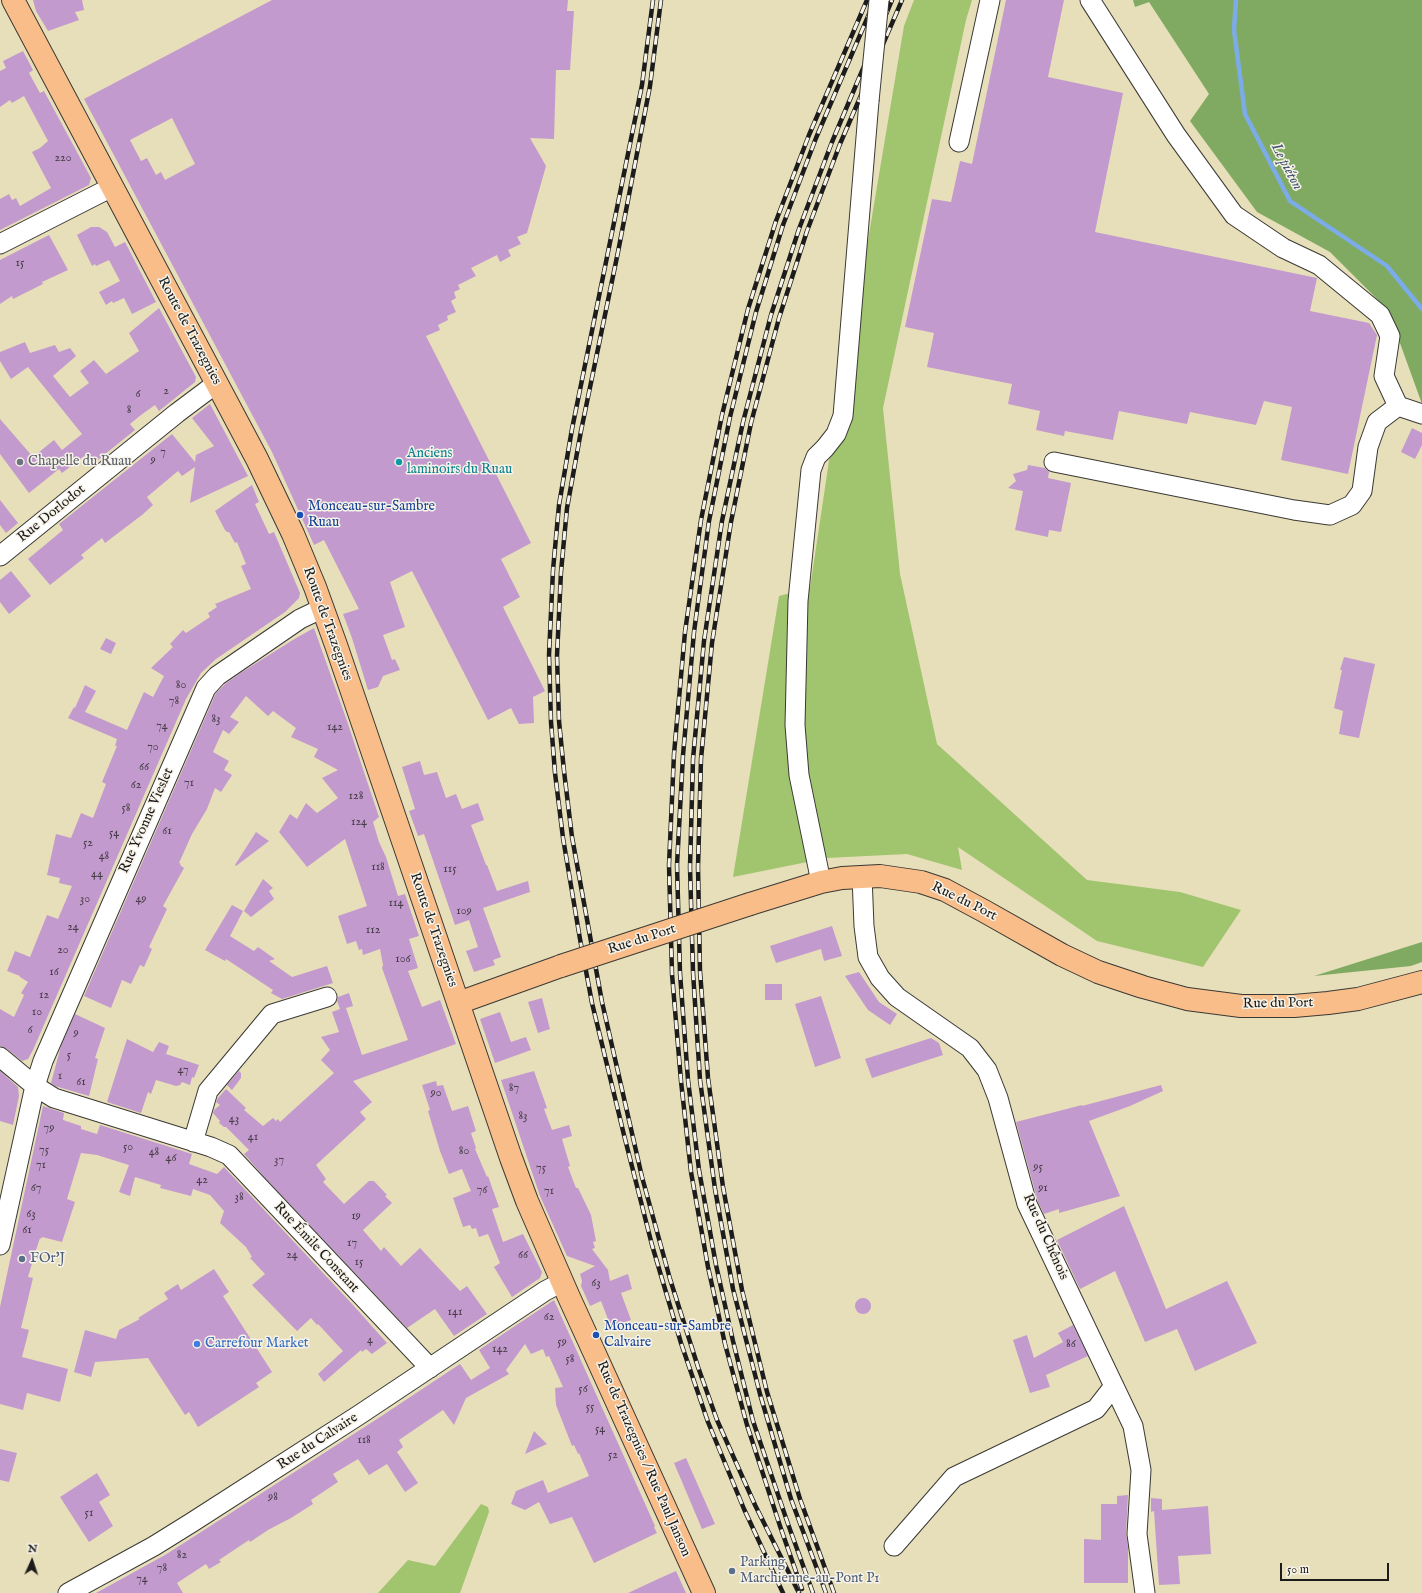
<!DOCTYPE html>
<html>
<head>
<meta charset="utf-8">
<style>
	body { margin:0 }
	#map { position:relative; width:1422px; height:1593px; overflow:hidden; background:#e7dfba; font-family:"IM FELL English",serif }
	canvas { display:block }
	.north { position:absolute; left:12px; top:1541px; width:40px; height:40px; -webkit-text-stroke:3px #f7f3e8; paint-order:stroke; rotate:3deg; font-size:11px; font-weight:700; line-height:16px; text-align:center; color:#1c1c1c }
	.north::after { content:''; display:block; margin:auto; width:14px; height:18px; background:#1c1c1c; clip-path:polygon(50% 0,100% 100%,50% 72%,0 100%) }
	.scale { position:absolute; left:1280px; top:1563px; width:109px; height:18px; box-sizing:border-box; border:2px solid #1c1c1c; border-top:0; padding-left:5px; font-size:12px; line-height:14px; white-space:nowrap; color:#1c1c1c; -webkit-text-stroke:3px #f7f3e8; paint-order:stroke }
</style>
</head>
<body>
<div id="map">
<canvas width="1422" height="1593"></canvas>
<div class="north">N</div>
<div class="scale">50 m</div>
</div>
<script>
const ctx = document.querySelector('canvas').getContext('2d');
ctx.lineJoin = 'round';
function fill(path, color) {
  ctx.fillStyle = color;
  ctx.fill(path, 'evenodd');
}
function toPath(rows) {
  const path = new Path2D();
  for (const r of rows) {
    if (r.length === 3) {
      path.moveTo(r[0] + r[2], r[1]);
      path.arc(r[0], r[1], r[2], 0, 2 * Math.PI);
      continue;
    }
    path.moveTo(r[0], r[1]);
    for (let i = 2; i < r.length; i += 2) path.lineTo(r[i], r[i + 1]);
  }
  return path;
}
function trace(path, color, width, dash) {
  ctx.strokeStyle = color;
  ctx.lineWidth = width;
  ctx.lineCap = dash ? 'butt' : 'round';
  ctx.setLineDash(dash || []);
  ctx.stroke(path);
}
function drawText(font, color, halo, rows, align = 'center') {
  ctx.font = font + ' "IM FELL English",serif';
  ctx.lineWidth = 3;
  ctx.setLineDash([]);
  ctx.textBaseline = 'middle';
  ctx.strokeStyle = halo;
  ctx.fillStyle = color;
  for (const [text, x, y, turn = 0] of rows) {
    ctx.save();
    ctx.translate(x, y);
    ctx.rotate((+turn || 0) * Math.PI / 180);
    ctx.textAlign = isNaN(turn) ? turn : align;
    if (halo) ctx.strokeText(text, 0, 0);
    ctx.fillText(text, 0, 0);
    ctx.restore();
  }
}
const green = toPath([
	[914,0,972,0,966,20,883,408,900,574,937,744,1087,880,1180,892,1241,910,1203,967,1097,941,958,847,962,870,907,854,827,858,733,877,779,596,810,588,833,434,866,252,904,26],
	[481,1504,488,1507,489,1512,460,1593,378,1593,408,1560,435,1566]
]);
const forest = toPath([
	[1133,0,1422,0,1422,404,1388,310,1330,252,1257,212,1190,121,1209,94,1149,2,1135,7],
	[1422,942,1422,962,1411,966,1314,976]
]);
const stream = toPath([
	[1236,0,1234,30,1245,114,1290,201,1387,266,1422,309]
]);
const building = toPath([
	[33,0,82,0,84,10,75,12,79,20,48,31,36,11],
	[272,0,568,0,567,11,574,11,570,70,556,70,554,139,530,138,546,166,527,233,517,237,521,244,508,250,511,256,500,262,497,255,471,268,476,276,458,285,460,289,454,292,456,298,451,301,456,312,447,316,448,320,438,325,440,330,426,336,531,543,501,559,520,597,503,607,545,691,533,697,534,723,519,724,511,708,488,720,412,571,390,582,405,627,383,635,392,660,395,659,400,670,383,676,378,687,368,690,352,638,343,614,359,609,324,540,314,545,272,452,84,99],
	[172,118,195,164,165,180,161,172,156,175,147,158,141,161,130,140],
	[1006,0,1064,0,1048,77,1123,93,1095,232,1317,278,1310,311,1369,323,1377,335,1348,474,1281,460,1292,407,1264,401,1256,425,1190,412,1187,424,1119,411,1113,440,1065,431,1064,436,1036,430,1040,411,1008,404,1012,384,927,367,934,333,905,327,932,199,951,202,960,161,972,164],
	[23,51,33,70,29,73,40,93,44,91,91,178,89,185,0,230,0,199,9,194,12,200,16,198,20,206,51,188,32,152,40,148,48,141,24,96,12,103,10,100,0,107,0,71,6,68,3,61],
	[91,227,99,227,107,232,115,247,125,242,156,302,132,314,124,298,113,303,112,301,106,305,99,292,120,281,109,260,96,266,95,264,92,266,77,235],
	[49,235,68,270,42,282,43,284,13,299,12,296,0,304,0,260],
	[159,308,196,377,195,382,159,411,155,405,141,415,130,424,135,430,94,463,87,454,62,473,59,469,29,493,0,454,0,419,33,457,54,440,62,450,82,434,28,367,11,379,0,361,0,352,25,342,30,353,55,345,59,352,70,348,76,356,53,376,70,397,89,383,80,371,94,360,106,374,139,351,129,333],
	[210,404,248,476,190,503,195,467,182,476,178,471,147,497,153,505,142,515,105,543,102,538,81,555,84,558,50,585,28,559,63,530,59,524,172,434,195,462,196,455,214,446,192,418],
	[1412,428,1422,433,1422,445,1415,459,1401,452],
	[1028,465,1045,468,1049,472,1048,478,1071,483,1061,532,1049,530,1048,537,1015,530,1023,491,1008,488,1016,481,1013,474,1027,470],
	[252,485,259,502,255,504,269,534,274,532,300,593,299,598,285,612,216,659,201,673,186,699,33,1050,28,1059,22,1061,7,1049,0,1046,0,1009,14,1017,24,995,21,993,28,982,20,977,20,976,7,971,15,951,30,957,47,915,58,919,72,886,59,883,60,878,47,875,56,834,71,838,81,813,93,818,106,784,102,782,117,746,115,746,117,739,68,718,74,707,75,708,85,685,96,691,85,712,127,730,144,692,153,697,164,676,151,668,173,647,170,644,183,630,186,633,210,617,208,613,217,607,215,604,251,589,241,566,246,564,237,542,235,543,229,532,227,532,225,530,215,511],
	[0,500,18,523,6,533,0,525],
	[11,571,31,596,9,614,0,602,0,580],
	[314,628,347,721,379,817,373,822,379,842,386,857,398,896,405,894,419,936,409,939,418,968,408,971,422,1007,440,1000,456,1044,353,1081,372,1102,360,1112,366,1119,316,1165,326,1179,323,1182,344,1204,369,1181,374,1181,387,1195,385,1196,392,1203,363,1230,381,1251,384,1247,401,1266,420,1248,460,1291,467,1286,487,1314,454,1336,435,1309,407,1328,267,1180,244,1154,249,1150,226,1127,224,1127,219,1123,220,1121,213,1113,214,1110,220,1105,216,1102,218,1098,226,1089,246,1108,244,1110,263,1126,273,1118,276,1121,278,1119,280,1122,334,1073,321,1060,330,1050,321,1037,339,1032,332,1012,340,1009,337,1001,338,997,349,993,353,1006,346,1008,362,1055,408,1040,382,968,383,965,380,949,363,955,362,949,359,950,356,941,347,944,338,916,367,906,345,839,307,867,279,832,290,814,297,819,306,803,317,813,338,798,322,778,338,770,314,757,318,749,291,737,296,728,273,711,268,716,246,696,230,717,239,722,229,734,223,730,213,752,229,761,224,770,232,775,221,792,215,788,207,809,192,834,179,863,181,864,180,865,184,868,163,906,167,909,149,947,152,949,144,967,140,965,131,984,122,980,111,1008,84,996,216,693,225,684,242,672,296,638],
	[106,638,116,643,111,654,100,649],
	[1344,657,1375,664,1359,738,1339,734,1343,711,1334,708,1342,670,1340,670],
	[420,761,424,775,437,772,446,798,456,794,462,809,478,803,484,820,471,825,486,865,487,865,497,891,528,881,530,892,483,908,501,957,493,960,495,965,474,972,466,951,478,947,469,920,455,925,424,834,418,836,409,811,415,809,402,767],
	[256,832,269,841,236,866,235,865],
	[263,879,273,888,269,891,274,899,251,917,244,911],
	[232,905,243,911,230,936,254,951,258,947,275,959,269,961,292,977,327,966,333,983,282,999,271,993,273,990,226,959,225,961,205,950],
	[832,926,842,956,824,961,821,949,776,963,770,946],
	[859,972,879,1002,897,1014,890,1025,868,1010,845,976],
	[765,984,782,984,782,1000,765,1000],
	[821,996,841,1058,815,1067,795,1004],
	[542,998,550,1029,538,1033,528,1002],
	[500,1012,511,1042,526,1037,531,1050,495,1063,480,1019],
	[75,1014,105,1028,95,1058,98,1059,89,1096,55,1086,51,1083,61,1046],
	[931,1038,939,1043,943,1055,872,1078,865,1059],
	[127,1039,153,1052,159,1042,169,1046,166,1054,199,1065,194,1078,192,1077,190,1085,182,1082,180,1085,176,1086,156,1080,151,1094,148,1092,141,1113,107,1102],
	[0,1071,18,1087,19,1096,13,1125,0,1121],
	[239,1071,241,1073,241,1078,232,1090,227,1085],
	[534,1071,547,1108,544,1109,552,1130,569,1125,572,1136,562,1139,570,1166,568,1167,576,1188,578,1188,591,1215,596,1241,593,1242,595,1248,592,1249,608,1270,610,1281,628,1274,632,1289,621,1293,631,1320,611,1327,601,1301,590,1306,581,1286,582,1281,580,1274,595,1266,567,1256,540,1196,501,1080],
	[436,1081,437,1086,443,1085,452,1111,468,1106,476,1131,471,1133,476,1148,475,1149,487,1177,488,1176,499,1207,492,1209,503,1242,523,1234,542,1272,540,1278,512,1297,494,1267,500,1263,488,1234,479,1237,476,1228,472,1229,470,1225,463,1227,453,1198,471,1191,462,1169,449,1174,440,1151,428,1111,430,1110,422,1085],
	[1161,1085,1163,1091,1130,1106,1089,1121,1120,1196,1059,1213,1059,1209,1044,1214,1038,1202,1016,1122,1082,1105,1082,1106],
	[43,1106,64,1113,63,1120,81,1126,81,1129,97,1134,100,1125,192,1154,189,1164,217,1174,224,1167,353,1305,387,1343,372,1354,366,1349,362,1352,361,1350,324,1382,318,1374,343,1351,318,1324,317,1325,311,1318,297,1331,252,1285,265,1274,250,1258,252,1257,246,1247,220,1223,224,1211,210,1195,193,1189,191,1196,160,1188,161,1185,135,1177,130,1196,119,1192,129,1165,97,1155,81,1153,67,1199,75,1202,62,1242,42,1237,41,1239,40,1238,36,1250,28,1277,33,1278,21,1328,29,1330,22,1357,68,1369,60,1402,27,1393,23,1410,0,1404,0,1307],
	[1124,1206,1166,1309,1227,1281,1257,1343,1195,1371,1177,1329,1145,1342,1115,1271,1080,1289,1057,1240],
	[214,1269,229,1292,223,1296,272,1372,256,1383,259,1387,198,1427,189,1412,185,1415,148,1358,95,1362,91,1377,74,1372,85,1330,116,1339,119,1330,140,1319,138,1318,168,1299,164,1293,178,1284,181,1290],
	[863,1306,8],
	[554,1300,655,1526,654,1527,657,1533,594,1563,572,1517,550,1524,539,1502,525,1510,511,1504,516,1491,543,1480,548,1493,589,1476,579,1453,578,1454,574,1445,572,1446,556,1405,555,1388,563,1387,549,1356,546,1357,543,1349,531,1354,525,1344,506,1370,509,1374,466,1398,454,1425,443,1410,399,1440,403,1447,397,1452,418,1483,405,1492,387,1464,369,1475,358,1459,333,1474,338,1482,311,1500,313,1504,291,1518,268,1530,250,1542,249,1540,219,1560,221,1562,209,1569,206,1564,177,1583,183,1593,96,1593,165,1555,226,1516,377,1419,460,1364,471,1380,490,1368,479,1350],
	[1073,1325,1088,1356,1046,1375,1050,1387,1030,1393,1013,1340,1027,1335,1034,1358,1063,1342,1058,1333],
	[534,1431,547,1444,525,1454],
	[0,1449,17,1453,9,1482,0,1480],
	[686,1458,715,1524,702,1529,674,1463],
	[97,1473,110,1495,99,1502,113,1526,89,1542,60,1497],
	[1128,1495,1126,1533,1128,1548,1128,1583,1084,1583,1084,1539,1101,1540,1101,1504,1117,1504,1117,1496],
	[1151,1498,1162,1499,1162,1510,1208,1506,1211,1554,1178,1556,1180,1584,1159,1585,1154,1511,1151,1512],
	[676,1571,686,1593,628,1593,658,1579]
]);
const minor = toPath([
	[1090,0,1176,135,1234,215,1283,248,1319,265,1380,315,1390,336,1384,376,1398,406],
	[959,142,990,0],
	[0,244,112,187],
	[1054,462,1294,510,1330,515,1352,505,1362,491,1368,447,1377,422,1398,406,1422,414],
	[0,556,177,413,217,383],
	[862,876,864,926,868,957,880,978,897,997,970,1048,987,1070,998,1098,1027,1204,1133,1426,1141,1470,1137,1534,1145,1593],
	[821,882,799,775,795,725,798,601,811,470,816,457,825,448,836,434,843,416,869,101],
	[0,1057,35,1086,54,1098,211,1147,229,1155,430,1368],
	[193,1142,208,1091,272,1014,327,997],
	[0,1245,35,1086,43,1061,206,688,217,676,300,619,323,608],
	[894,1546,954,1477,1096,1409,1114,1386],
	[68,1593,154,1546,191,1523,359,1415,545,1291,562,1282]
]);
const major = toPath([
	[13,0,257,459,293,534,315,587,336,645,511,1158,527,1201,568,1295,704,1593],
	[750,904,821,882,842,878,880,876,921,882,945,890,984,911,1062,955,1098,972,1143,987,1187,999,1241,1006,1294,1006,1328,1003,1358,999,1422,982],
	[458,1003,561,966]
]);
const rail = toPath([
	[653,0,642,85,572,429,559,505,553,570,549,655,551,722,555,773,563,838,580,939,592,1003,624,1135,652,1245,681,1343,708,1422,744,1509,783,1593],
	[661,0,650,86,618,252,581,431,567,508,561,572,557,656,559,721,564,771,572,837,602,1002,642,1177,670,1279,698,1367,717,1420,755,1505,799,1593],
	[802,1589,780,1526,747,1425,725,1344,708,1267,691,1172,681,1081,672,974,669,865,674,754,685,632,701,520,722,415,748,309,776,221,809,135,867,0],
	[813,1593,788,1524,753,1421,733,1341,716,1265,699,1170,688,1080,680,973,677,865,683,755,694,632,709,521,730,417,756,312,783,225,816,138,875,0],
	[826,1593,791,1499,760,1394,733,1289,715,1189,700,1080,693,972,690,867,693,759,704,641,722,521,743,422,771,315,799,229,832,142,892,0],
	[834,1593,800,1499,767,1392,742,1290,723,1187,708,1078,700,971,698,867,701,759,712,643,731,522,751,423,779,318,807,231,840,144,902,0]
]);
const minorBridge = toPath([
	[869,101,879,0]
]);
const majorBridge = toPath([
	[561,966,750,904]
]);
const markers = [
	[20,462,4,"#6b7280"],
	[399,462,4,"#0f9aa8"],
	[300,515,4,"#1a4fb4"],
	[22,1259,4,"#5c6f8a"],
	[596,1335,4,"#1a4fb4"],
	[197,1344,4,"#3f7fe0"],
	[732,1571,4,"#5c6f8a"]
];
const numberNames = [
	["220",63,159],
	["15",20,264],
	["2",166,392],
	["6",138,395],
	["8",129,411],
	["7",163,453],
	["9",153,461],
	["80",181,686],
	["78",174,702],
	["83",216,720],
	["74",162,727],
	["142",335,728],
	["70",153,748],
	["66",144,768],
	["71",189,784],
	["62",136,786],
	["128",356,797],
	["58",126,809],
	["124",359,823],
	["61",167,832],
	["54",114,834],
	["52",88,844],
	["48",104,857],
	["118",378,868],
	["115",450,870],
	["44",97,875],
	["30",85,900],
	["49",141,900],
	["114",396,904],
	["109",464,912],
	["24",73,928],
	["112",373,931],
	["20",63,951],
	["106",403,960],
	["16",54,973],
	["12",44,996],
	["10",37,1013],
	["6",30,1031],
	["9",76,1034],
	["5",69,1056],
	["47",183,1071],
	["1",60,1077],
	["61",81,1083],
	["87",514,1089],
	["90",436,1094],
	["83",523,1117],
	["43",234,1120],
	["79",49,1129],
	["41",253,1138],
	["50",128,1148],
	["75",44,1151],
	["80",464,1152],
	["48",154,1153],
	["46",171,1159],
	["37",279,1161],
	["71",41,1166],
	["95",1038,1168],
	["75",541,1169],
	["42",202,1181],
	["67",36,1189],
	["91",1043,1189],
	["76",482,1191],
	["71",549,1192],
	["38",239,1198],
	["63",31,1215],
	["19",356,1217],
	["61",27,1231],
	["17",352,1244],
	["24",292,1256],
	["66",523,1256],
	["15",359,1263],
	["63",596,1284],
	["141",455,1313],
	["62",549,1318],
	["4",370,1341],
	["59",562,1343],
	["86",1071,1345],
	["142",500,1350],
	["58",570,1360],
	["56",583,1390],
	["55",590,1408],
	["54",600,1430],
	["118",364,1441],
	["52",613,1456],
	["98",273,1498],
	["51",89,1514],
	["82",182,1556],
	["78",162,1569],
	["74",142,1580]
];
const streetNames = [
	["Route de Trazegnies",189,331,62],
	["Rue Dorlodot",52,514,-39],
	["Route de Trazegnies",327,624,70],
	["Rue Yvonne Vieslet",147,821,-66],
	["Rue du Port",964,902,26],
	["Route de Trazegnies",433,930,71],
	["Rue du Port",642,940,-18],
	["Rue du Port",1278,1004,-1],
	["Rue du Chênois",1045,1237,66],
	["Rue Émile Constant",316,1248,47],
	["Rue du Calvaire",318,1442,-33],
	["Rue de Trazegnies / Rue Paul Janson",643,1459,66]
];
const cultureNames = [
	["Anciens",407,454],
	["laminoirs du Ruau",407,470]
];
const worshipNames = [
	["Chapelle du Ruau",28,462]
];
const transitNames = [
	["Monceau-sur-Sambre",308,507],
	["Ruau",308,523],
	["Monceau-sur-Sambre",604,1327],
	["Calvaire",604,1343]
];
const serviceNames = [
	["FOr'J",30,1259],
	["Parking",740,1563],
	["Marchienne-au-Pont P1",740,1579]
];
const shopNames = [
	["Carrefour Market",205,1344]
];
const waterNames = [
	["Le piéton",1286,167,62]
];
fill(green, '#a1c46e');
fill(forest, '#80aa61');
trace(stream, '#7cace7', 4.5);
fill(building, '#c39acd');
trace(minor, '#3a3934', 21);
trace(major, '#3a3934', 24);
trace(minor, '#fff', 19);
trace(major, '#f8bd88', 22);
trace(rail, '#1c1c1c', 4.5);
trace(rail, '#f7f3e8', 3, [9]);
trace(minorBridge, '#3a3934', 21, []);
trace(majorBridge, '#3a3934', 24, []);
trace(minorBridge, '#fff', 19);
trace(majorBridge, '#f8bd88', 22);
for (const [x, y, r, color] of markers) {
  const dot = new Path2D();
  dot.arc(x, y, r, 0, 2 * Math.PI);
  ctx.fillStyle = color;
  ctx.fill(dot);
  trace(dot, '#f7f3e8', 1.5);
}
drawText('12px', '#463c48', null, numberNames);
drawText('14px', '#1c1c1c', '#f7f3e8', streetNames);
drawText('14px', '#0d838f', '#f7f3e8', cultureNames, 'left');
drawText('14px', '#5b616d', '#f7f3e8', worshipNames, 'left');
drawText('14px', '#164399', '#f7f3e8', transitNames, 'left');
drawText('14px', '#4e5e75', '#f7f3e8', serviceNames, 'left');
drawText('14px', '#366cbe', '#f7f3e8', shopNames, 'left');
drawText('italic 15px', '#42566d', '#f7f3e8', waterNames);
</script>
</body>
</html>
